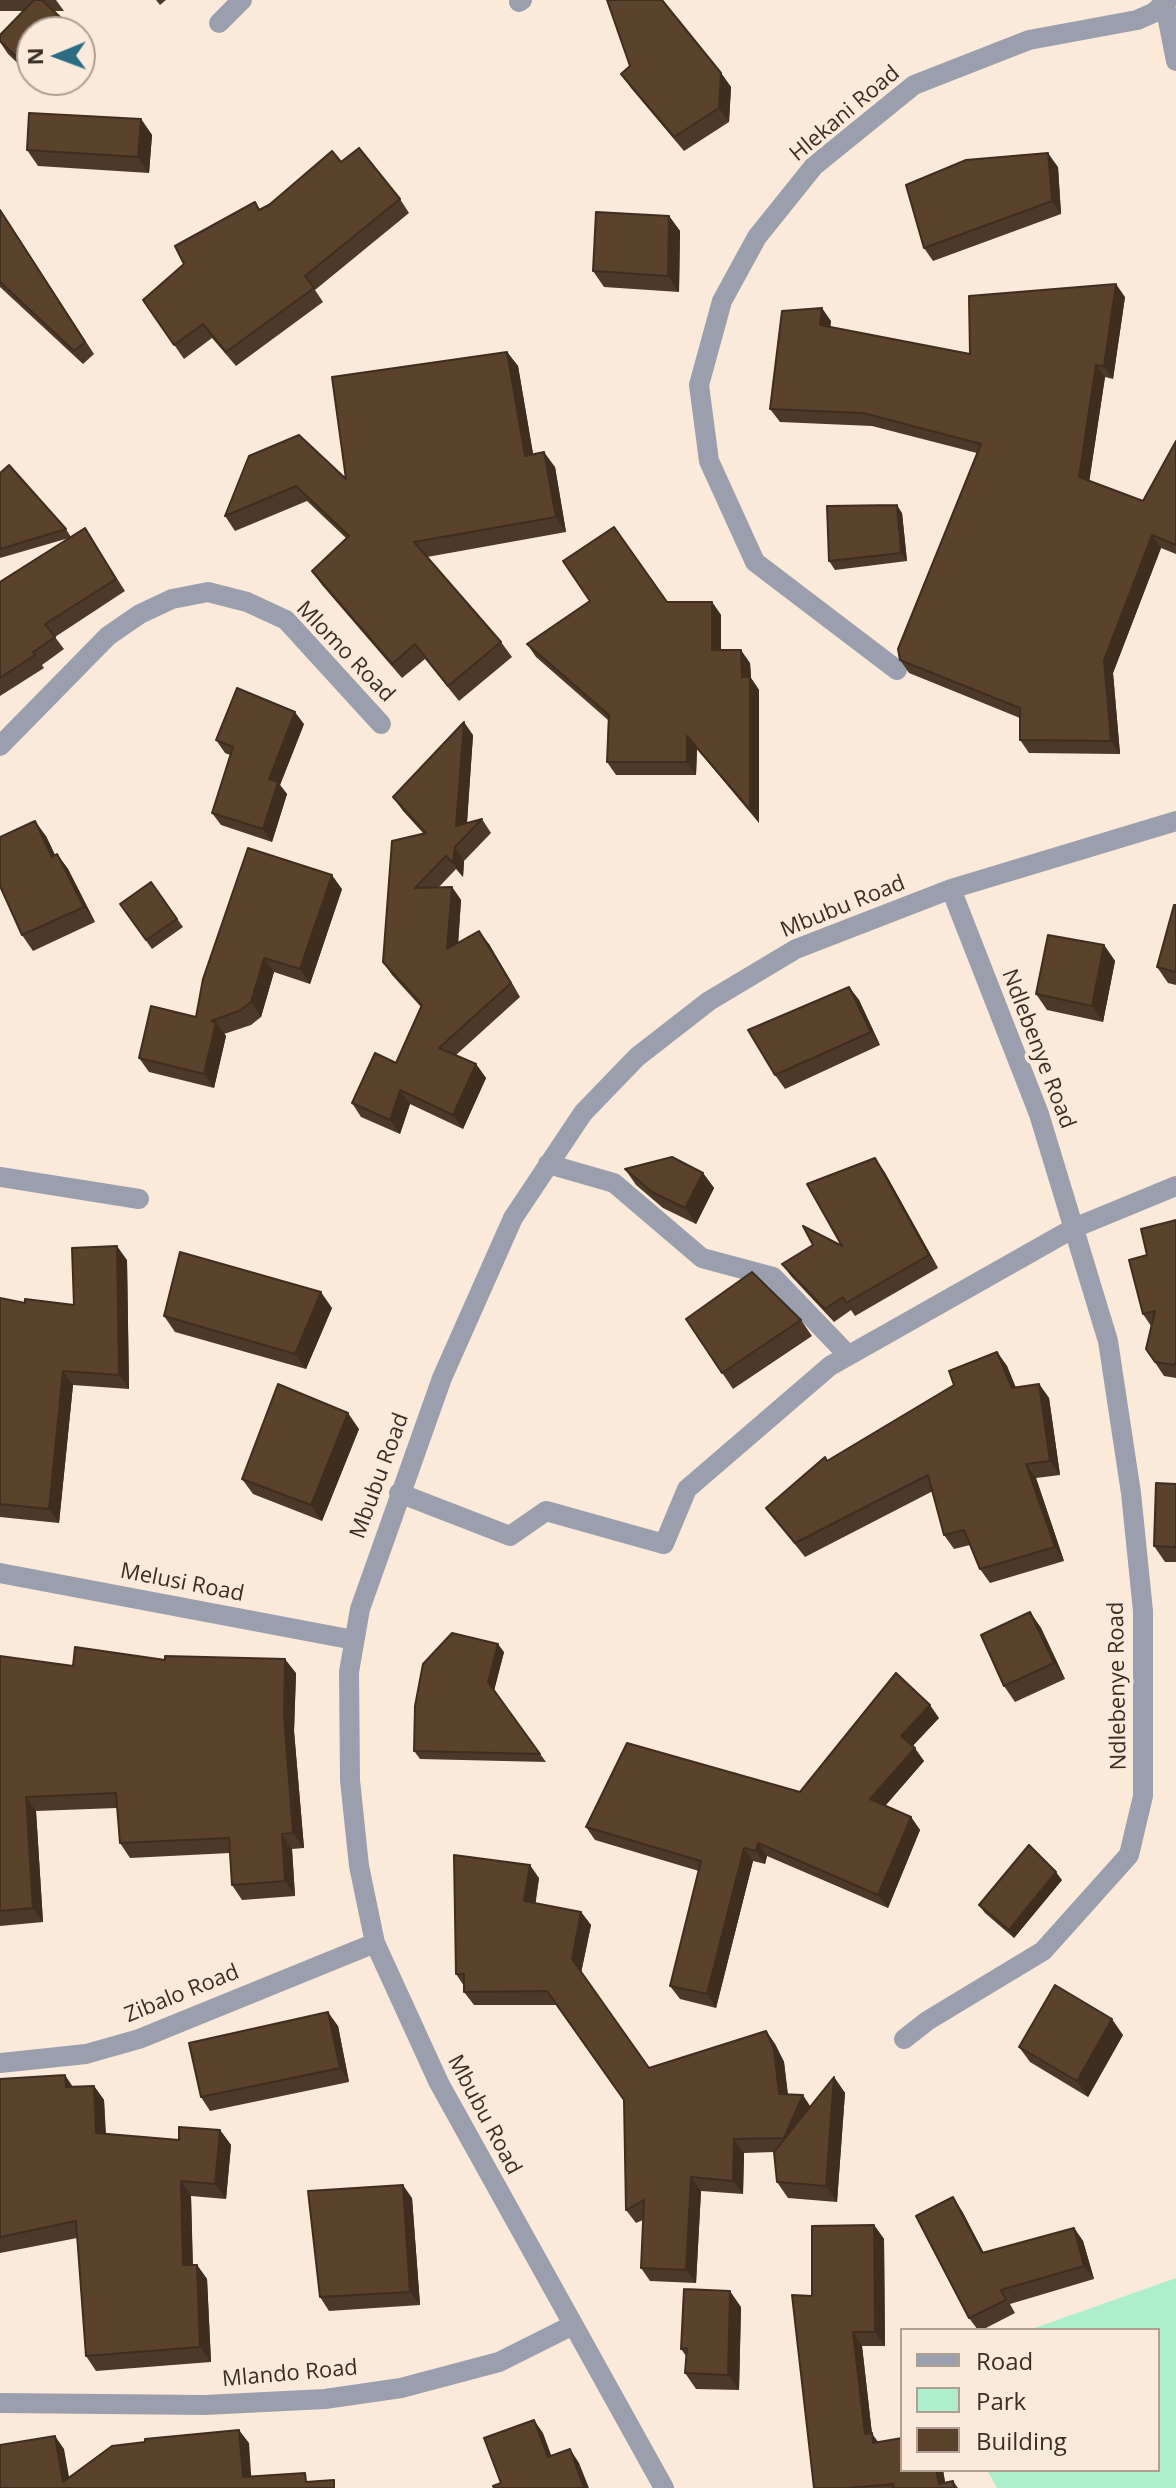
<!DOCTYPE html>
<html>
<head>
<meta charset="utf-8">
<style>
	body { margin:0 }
	#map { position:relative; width:1176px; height:2488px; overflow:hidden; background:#fbeada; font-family:"Open Sans",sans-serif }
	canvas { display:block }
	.legend { position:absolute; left:900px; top:2328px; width:260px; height:144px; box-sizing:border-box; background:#fbeada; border:2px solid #ae9f92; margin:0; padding:10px 14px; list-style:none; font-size:24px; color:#3a2f25 }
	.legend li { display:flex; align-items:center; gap:16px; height:40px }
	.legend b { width:40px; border:2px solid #ae9f92 }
	.north { position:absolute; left:16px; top:16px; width:80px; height:80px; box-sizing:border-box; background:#fbeada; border:2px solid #ae9f92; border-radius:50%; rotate:269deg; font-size:22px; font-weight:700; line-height:32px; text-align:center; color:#3a2f25 }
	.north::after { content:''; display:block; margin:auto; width:28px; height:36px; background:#2d6d82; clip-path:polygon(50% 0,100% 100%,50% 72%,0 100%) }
</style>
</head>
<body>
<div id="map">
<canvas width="1176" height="2488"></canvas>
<ul class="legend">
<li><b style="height:10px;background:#9b9fad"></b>Road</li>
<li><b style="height:22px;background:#aeefcb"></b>Park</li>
<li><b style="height:22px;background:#5a422d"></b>Building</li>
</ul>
<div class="north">N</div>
</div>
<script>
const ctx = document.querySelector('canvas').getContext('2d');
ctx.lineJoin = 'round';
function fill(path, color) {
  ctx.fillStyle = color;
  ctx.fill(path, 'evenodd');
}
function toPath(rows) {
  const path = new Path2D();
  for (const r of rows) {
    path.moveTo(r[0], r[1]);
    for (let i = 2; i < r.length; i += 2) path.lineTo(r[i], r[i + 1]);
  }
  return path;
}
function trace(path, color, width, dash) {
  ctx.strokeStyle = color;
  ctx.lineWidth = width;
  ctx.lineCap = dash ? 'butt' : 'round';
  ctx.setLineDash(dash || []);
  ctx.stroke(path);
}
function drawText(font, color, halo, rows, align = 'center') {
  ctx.font = font + ' "Open Sans",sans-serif';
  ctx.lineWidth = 8;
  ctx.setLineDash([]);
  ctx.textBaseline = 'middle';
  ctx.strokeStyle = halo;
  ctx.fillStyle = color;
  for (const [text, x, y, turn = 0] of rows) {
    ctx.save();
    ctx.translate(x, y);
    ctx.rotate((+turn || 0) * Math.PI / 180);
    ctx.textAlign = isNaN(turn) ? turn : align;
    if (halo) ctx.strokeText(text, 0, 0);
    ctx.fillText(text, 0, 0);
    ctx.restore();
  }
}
const green = toPath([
	[1176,2278,1176,2488,997,2488,987,2470,1158,2470,1158,2330,1029,2330]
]);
const minor = toPath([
	[519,2,522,0],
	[1165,5,1176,61],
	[219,23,242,0],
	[897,670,755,562,709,461,699,385,722,301,757,237,814,166,914,85,1029,40,1137,20,1153,13,1168,0],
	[0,746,108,636,140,614,172,599,208,592,247,602,286,620,381,724],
	[548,1164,614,1183,702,1258,773,1277,848,1355],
	[0,1177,139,1199],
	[399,1493,510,1536,546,1511,664,1544,687,1489,830,1366,1074,1228,1176,1186],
	[0,1573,354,1640],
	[904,2039,927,2021,1043,1951,1129,1855,1143,1796,1143,1611,1131,1493,1108,1341,1039,1114,951,889],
	[0,2063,86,2054,139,2039,375,1943],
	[0,2403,205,2405,325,2399,401,2388,499,2362,571,2326],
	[664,2488,439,2083,375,1943,359,1866,350,1780,349,1672,360,1609,442,1378,513,1218,583,1113,637,1057,709,1001,796,949,951,889,1176,821]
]);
const wall = toPath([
	[0,0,56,0,64,11,54,11,32,32,32,77,8,54,0,42,0,35,23,11,0,11],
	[156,0,166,0,160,5],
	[80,37,87,48,80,55],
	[630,66,721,73,731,87,729,122,684,151,631,88,621,74],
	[35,80,56,80,46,90],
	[141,119,152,135,149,173,38,166,27,150],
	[341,162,400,199,409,213,315,290,323,302,236,366,212,338,184,359,143,300,260,209],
	[1058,167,1061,214,933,261,924,248],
	[0,209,94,354,83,364,0,287],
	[669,216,680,231,679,292,604,287,593,271],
	[1125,297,1113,379,1105,377,1089,481,1143,501,1176,441,1176,554,1161,548,1113,673,1120,754,1029,753,1020,740,1020,718,909,673,900,660,977,453,872,426,780,422,770,409,831,321,830,327,970,354],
	[507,352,518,366,533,454,555,467,566,532,427,557,501,642,512,657,459,701,425,659,402,678,322,585,312,571,346,538,307,501,235,531,225,516,249,456,346,479],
	[0,473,66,529,71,537,85,528,125,591,55,637,64,649,42,665,44,668,0,696,0,582,69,538,0,558],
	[902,513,907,561,835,570,829,561],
	[667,602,712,602,721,615,721,650,750,663,751,678,759,690,759,823,697,749,696,775,616,775,607,762,608,720,536,657,527,644],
	[304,724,280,785,287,794,272,842,221,825,212,813,230,755,225,753,216,740],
	[473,735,467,823,482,819,491,833,464,861,463,877,456,869,439,887,452,887,461,900,458,942,489,944,520,997,456,1055,476,1064,486,1078,463,1129,410,1104,400,1134,361,1117,352,1103,396,1063,421,1007,392,975,383,962,424,834,403,811,393,797],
	[46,836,55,855,57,854,68,869,95,922,33,951,22,935],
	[151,882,183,927,152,949,120,904],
	[342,889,310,984,274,972,261,1017,251,1025,224,1034,226,1036,214,1088,149,1072,139,1058,196,1017],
	[1176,905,1176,985,1168,983,1157,967],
	[1104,945,1115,961,1103,1022,1047,1010,1036,994],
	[849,987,859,1000,880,1045,785,1089,775,1075],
	[625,1169,703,1173,714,1188,696,1224,663,1208,636,1185],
	[884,1171,938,1268,855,1316,851,1310,834,1322,791,1276,782,1264,842,1246],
	[1176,1220,1176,1378,1164,1376,1146,1349,1151,1326,1143,1314,1147,1255],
	[127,1260,129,1389,73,1385,59,1523,0,1517,0,1298,25,1303,74,1305],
	[332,1308,306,1369,175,1332,164,1316],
	[686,1319,801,1320,812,1336,733,1389],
	[997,1352,1007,1366,1015,1387,1039,1384,1049,1398,1060,1475,1036,1478,1064,1561,990,1583,980,1569,970,1545,954,1549,944,1535,933,1491,805,1557,766,1508,827,1461,954,1385],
	[359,1429,322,1521,253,1494,242,1479],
	[1176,1484,1176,1562,1165,1562,1154,1546],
	[1030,1612,1041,1628,1065,1679,1015,1702,1004,1686],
	[504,1652,494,1690,546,1762,420,1759,414,1751],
	[0,1656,73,1666,165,1660,296,1673,294,1731,304,1848,292,1849,295,1896,242,1900,232,1885,230,1853,130,1858,120,1843,117,1808,36,1811,43,1922,0,1926],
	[939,1718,912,1746,924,1761,885,1806,911,1817,920,1830,888,1908,767,1856,765,1864,753,1861,716,2008,680,1999,670,1986,699,1871,595,1840,586,1827,800,1792],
	[539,1878,535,1903,581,1912,591,1925,581,1973,649,2068,766,2031,775,2044,784,2062,788,2094,810,2107,834,2077,845,2093,837,2202,788,2198,777,2182,774,2152,744,2153,743,2194,701,2191,696,2283,650,2281,641,2268,643,2220,636,2223,626,2210,624,2100,556,2005,474,2005,464,1992,464,1986,456,1974],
	[1062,1880,1014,1938,985,1913,979,1905],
	[338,2026,349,2082,210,2111,201,2097],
	[1123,2035,1088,2097,1030,2062,1019,2047],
	[0,2079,73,2087,94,2086,104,2100,106,2134,179,2140,220,2130,231,2145,226,2199,191,2196,193,2265,197,2265,207,2279,211,2362,96,2371,86,2356,77,2238,0,2253],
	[412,2198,420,2305,329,2311,320,2297],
	[962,2211,984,2253,1074,2228,1083,2241,1094,2279,1010,2304,1015,2313,982,2330,978,2330,969,2318],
	[874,2225,884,2239,885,2346,862,2346,872,2434,878,2442,943,2470,945,2482,953,2481,958,2488,814,2488,812,2296],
	[741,2307,739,2390,696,2389,685,2373,686,2356,681,2349]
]);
const shadedWall = toPath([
	[721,73,731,87,729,122,719,108],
	[141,119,152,135,149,173,138,157],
	[1048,153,1058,167,1061,214,1052,201],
	[669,216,680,231,679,292,668,276],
	[1116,284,1125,297,1113,379,1104,366],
	[822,308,831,321,829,338,820,325],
	[507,352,518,366,536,471,525,456],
	[1096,365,1105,377,1088,490,1079,477],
	[544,452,555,467,566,532,556,517],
	[897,505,902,513,907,561,901,553],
	[1152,535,1161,548,1113,673,1120,754,1111,741,1104,660],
	[712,602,721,615,721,663,712,650],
	[741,650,750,663,751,678,759,690,759,823,750,810,742,677],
	[295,712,304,724,280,785,287,794,272,842,263,829,269,779],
	[464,722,473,735,466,836,456,826],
	[687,736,697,749,696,775,687,762],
	[35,821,46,836,63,872,52,857],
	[455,847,464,861,463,877,453,863],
	[57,854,68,869,95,922,84,907],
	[332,875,342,889,310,984,300,969],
	[452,887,461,900,457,963,447,949],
	[479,931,489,944,520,997,511,983],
	[1104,945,1115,961,1103,1022,1092,1006],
	[264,958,274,972,261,1017,251,1002],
	[849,987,859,1000,880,1045,871,1032],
	[216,1022,226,1036,214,1088,204,1074],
	[476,1064,486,1078,463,1129,453,1115],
	[400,1090,410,1104,400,1134,390,1120],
	[875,1158,884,1171,938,1268,929,1255],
	[703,1173,714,1188,696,1224,685,1208],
	[117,1246,127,1260,129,1389,119,1375],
	[321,1292,332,1308,306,1369,295,1354],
	[997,1352,1007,1366,1022,1402,1012,1388],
	[63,1371,73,1385,59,1523,49,1509],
	[1039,1384,1049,1398,1060,1475,1050,1461],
	[348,1413,359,1429,322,1521,311,1505],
	[1026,1464,1036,1478,1064,1561,1055,1547],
	[1030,1612,1041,1628,1065,1679,1054,1663],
	[498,1644,504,1652,494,1691,488,1682],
	[285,1659,296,1673,294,1731,304,1848,293,1833,284,1716],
	[930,1705,939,1718,910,1749,901,1736],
	[915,1748,924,1761,879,1813,870,1799],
	[26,1797,36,1811,43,1922,33,1908],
	[911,1817,920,1830,888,1908,878,1895],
	[282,1834,292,1849,295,1896,285,1881],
	[758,1843,767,1856,765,1864,756,1851],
	[744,1848,753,1861,716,2008,707,1994],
	[530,1865,539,1878,534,1915,524,1901],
	[1056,1872,1062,1880,1014,1938,1009,1930],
	[581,1912,591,1925,581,1973,572,1959],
	[328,2012,338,2026,349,2082,340,2068],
	[1112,2019,1123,2035,1088,2097,1077,2081],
	[766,2031,775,2044,784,2062,789,2107,779,2094],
	[65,2075,75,2090,66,2087],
	[834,2077,845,2093,837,2202,826,2186],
	[94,2086,104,2100,106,2148,96,2133],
	[803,2095,812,2109,784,2138],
	[220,2130,231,2145,226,2199,215,2184],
	[734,2139,744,2153,743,2194,733,2181],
	[691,2177,701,2191,696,2283,686,2270],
	[181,2181,191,2196,193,2280,183,2265],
	[403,2185,412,2198,420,2305,410,2292],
	[953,2197,962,2211,991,2267,982,2253],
	[874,2225,884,2239,885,2346,875,2332],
	[1074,2228,1083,2241,1094,2279,1084,2266],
	[197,2265,207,2279,211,2362,200,2347],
	[730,2291,741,2307,739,2390,728,2375],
	[853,2332,862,2346,872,2434,882,2447,882,2457,865,2434],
	[534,2420,543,2433,557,2471,548,2457],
	[239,2430,249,2443,252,2488,243,2477],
	[55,2436,64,2449,71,2488,63,2482],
	[570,2449,579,2463,589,2488,584,2488],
	[936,2470,943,2470,946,2488,939,2484]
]);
const building = toPath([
	[34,0,42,0,76,32,32,32,32,72,0,41,0,35,34,0],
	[607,0,662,0,721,73,719,108,674,137,621,74,630,66,607,0],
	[29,113,141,119,138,157,27,150,29,113],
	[359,148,400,199,305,276,314,288,226,352,203,324,174,345,143,300,184,264,175,246,255,202,259,210,269,205,332,151,341,162,359,148],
	[1048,153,1052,201,924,248,906,185,966,160,1048,153],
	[0,210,85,342,74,351,0,282,0,210],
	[596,212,669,216,668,276,593,271,596,212],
	[1116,284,1104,366,1096,365,1079,477,1143,501,1176,441,1176,545,1152,535,1104,660,1111,741,1020,740,1020,708,900,660,898,649,981,444,863,413,770,409,782,311,822,308,820,325,970,354,969,296,1116,284],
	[507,352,525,456,544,452,556,517,414,542,501,642,448,686,415,644,392,664,312,571,349,536,296,486,225,516,249,456,299,435,346,479,332,377,507,352],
	[9,465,66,529,0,549,0,473,9,465],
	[897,505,901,553,829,561,827,506,897,505],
	[614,527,667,602,712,602,712,650,741,650,742,677,750,677,750,810,687,736,687,762,607,762,609,715,527,644,590,601,563,561,614,527],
	[85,528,116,579,45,624,55,637,33,652,35,655,0,678,0,582,85,528],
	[237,688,295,712,269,779,278,782,263,829,212,813,233,747,216,740,237,688],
	[464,722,456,826,482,819,455,847,453,863,446,856,415,888,452,887,447,949,479,931,511,983,439,1048,476,1064,453,1115,400,1090,390,1120,352,1103,375,1053,396,1063,422,1005,383,962,392,841,426,833,393,797,464,722],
	[35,821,52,857,57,854,84,907,22,935,0,886,0,837,35,821],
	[248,848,332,875,300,969,264,958,251,1002,241,1010,211,1021,216,1022,204,1074,139,1058,151,1006,196,1017,203,979,248,848],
	[151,882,177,919,146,940,120,904,151,882],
	[1174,905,1176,905,1176,972,1157,967,1174,905],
	[1048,935,1104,945,1092,1006,1036,994,1048,935],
	[849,987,871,1032,775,1075,748,1030,849,987],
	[672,1157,703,1173,685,1208,652,1192,625,1169,672,1157],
	[875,1158,929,1255,846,1303,843,1297,825,1309,782,1264,813,1245,803,1226,842,1246,807,1184,875,1158],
	[1176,1220,1176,1362,1174,1365,1155,1362,1146,1349,1155,1311,1143,1314,1129,1260,1147,1255,1141,1229,1176,1220],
	[117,1246,119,1375,63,1371,49,1509,0,1504,0,1298,25,1303,25,1299,74,1305,72,1248,117,1246],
	[180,1252,321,1292,295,1354,164,1316,180,1252],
	[752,1272,801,1320,722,1373,686,1319,752,1272],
	[997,1352,1012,1388,1039,1384,1050,1461,1026,1464,1055,1547,980,1569,964,1530,944,1535,928,1475,795,1543,766,1508,825,1457,827,1461,954,1385,949,1371,997,1352],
	[278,1384,348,1413,311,1505,242,1479,278,1384],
	[1156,1483,1176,1484,1176,1547,1154,1546,1156,1483],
	[1030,1612,1054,1663,1004,1686,981,1635,1030,1612],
	[452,1633,498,1644,488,1682,540,1754,414,1751,415,1706,423,1664,452,1633],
	[75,1647,165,1660,165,1656,285,1659,284,1716,293,1833,282,1834,285,1881,232,1885,229,1838,120,1843,116,1793,26,1797,33,1908,0,1911,0,1656,73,1666,75,1647],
	[896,1673,930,1705,901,1736,915,1748,870,1799,911,1817,878,1895,758,1843,756,1851,744,1848,707,1994,670,1986,701,1861,586,1827,627,1743,800,1792,896,1673],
	[1029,1845,1056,1872,1009,1930,979,1905,1029,1845],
	[454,1855,530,1865,524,1901,581,1912,572,1959,649,2068,766,2031,774,2049,779,2094,803,2095,784,2138,734,2139,733,2181,691,2177,686,2270,641,2268,644,2200,626,2210,624,2100,547,1991,464,1992,464,1974,456,1974,454,1855],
	[1055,1985,1112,2019,1077,2081,1019,2047,1055,1985],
	[328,2012,340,2068,201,2097,189,2043,328,2012],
	[65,2075,66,2087,94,2086,96,2133,179,2140,179,2127,220,2130,215,2184,181,2181,183,2265,197,2265,200,2347,86,2356,76,2221,0,2237,0,2079,65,2075],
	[834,2077,826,2186,777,2182,774,2152,834,2077],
	[403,2185,410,2292,320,2297,308,2191,403,2185],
	[953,2197,982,2253,1074,2228,1084,2266,1001,2290,1006,2300,969,2318,916,2216,953,2197],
	[874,2225,875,2332,853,2332,865,2434,872,2433,873,2443,902,2438,902,2470,936,2470,939,2484,953,2481,954,2488,893,2488,893,2484,849,2488,814,2488,792,2295,812,2296,812,2226,874,2225],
	[684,2289,730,2291,728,2375,685,2373,687,2348,681,2349,684,2289],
	[534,2420,548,2457,570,2449,584,2488,494,2488,493,2486,501,2483,484,2438,534,2420],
	[239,2430,243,2477,305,2473,306,2482,334,2480,334,2488,0,2488,0,2445,55,2436,63,2482,112,2446,145,2442,145,2439,239,2430]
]);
const streetNames = [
	["Hlekani Road",845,114,-40],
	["Mlomo Road",345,652,46],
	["Mbubu Road",843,907,-22],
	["Ndlebenye Road",1038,1049,69],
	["Mbubu Road",380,1476,-70],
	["Melusi Road",182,1583,11],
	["Ndlebenye Road",1118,1686,-91],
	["Zibalo Road",182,1994,-22],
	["Mbubu Road",484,2115,62],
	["Mlando Road",290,2374,-5]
];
fill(green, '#aeefcb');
trace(minor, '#9b9fad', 20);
fill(wall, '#4d3927');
fill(shadedWall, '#3f2e20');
fill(building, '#5a422d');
trace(building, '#3f2e20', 2);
drawText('22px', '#3a2f25', '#fbeada', streetNames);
</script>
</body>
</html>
